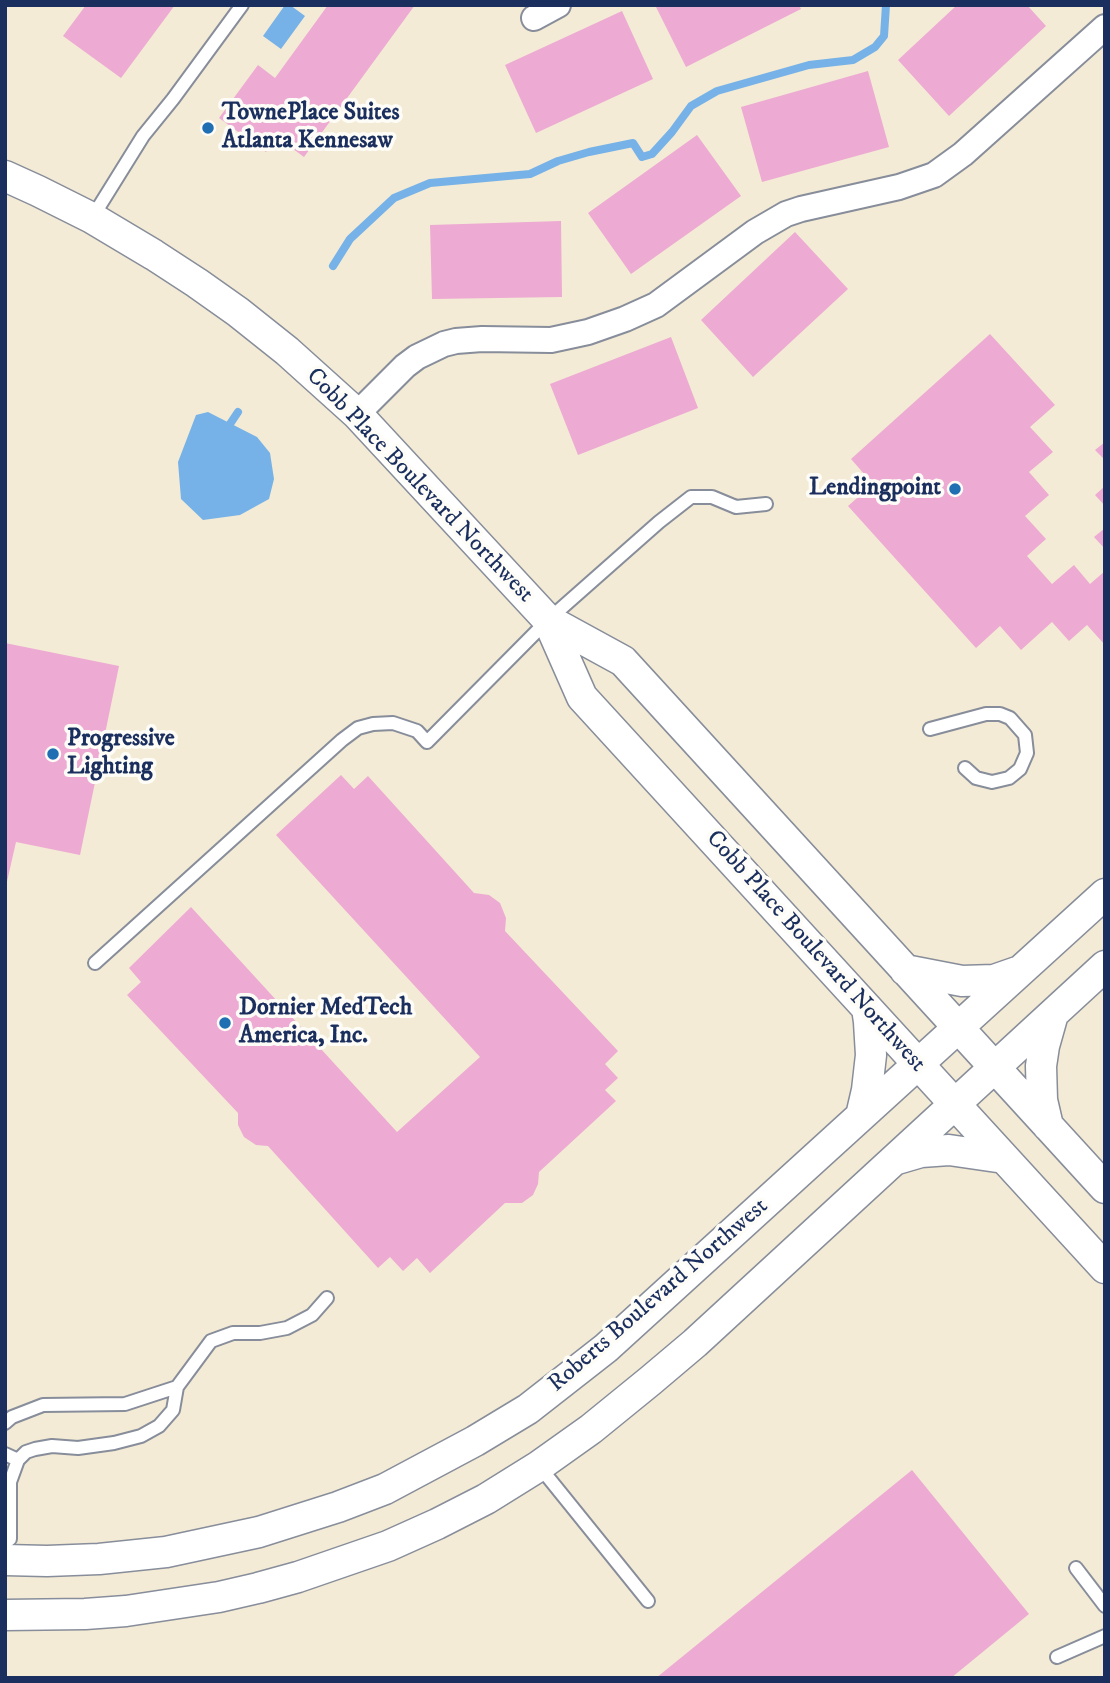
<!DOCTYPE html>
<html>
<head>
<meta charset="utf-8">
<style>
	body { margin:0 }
	#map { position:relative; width:1110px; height:1683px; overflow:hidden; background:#f3ebd5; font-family:"IM FELL DW Pica",serif }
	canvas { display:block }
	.frame { position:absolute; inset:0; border:7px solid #1b2f5e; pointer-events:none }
</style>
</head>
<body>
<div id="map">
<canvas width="1110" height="1683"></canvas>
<div class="frame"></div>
</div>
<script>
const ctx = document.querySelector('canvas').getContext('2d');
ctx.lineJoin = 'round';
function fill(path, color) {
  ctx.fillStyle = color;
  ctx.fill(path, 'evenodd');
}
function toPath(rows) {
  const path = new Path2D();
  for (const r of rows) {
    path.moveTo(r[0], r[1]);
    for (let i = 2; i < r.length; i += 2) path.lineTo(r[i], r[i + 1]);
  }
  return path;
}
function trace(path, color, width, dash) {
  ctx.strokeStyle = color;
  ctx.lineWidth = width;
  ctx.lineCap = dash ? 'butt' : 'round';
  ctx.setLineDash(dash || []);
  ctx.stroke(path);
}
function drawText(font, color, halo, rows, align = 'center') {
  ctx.font = font + ' "IM FELL DW Pica",serif';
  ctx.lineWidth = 7;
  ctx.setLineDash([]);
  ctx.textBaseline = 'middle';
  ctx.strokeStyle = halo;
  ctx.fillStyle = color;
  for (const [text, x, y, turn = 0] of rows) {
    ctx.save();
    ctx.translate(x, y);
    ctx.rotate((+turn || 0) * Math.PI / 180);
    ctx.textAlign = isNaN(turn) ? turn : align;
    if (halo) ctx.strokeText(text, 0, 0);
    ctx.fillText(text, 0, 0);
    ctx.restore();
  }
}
const water = toPath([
	[285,5,290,5,305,16,281,49,263,36],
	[208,412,257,437,270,453,274,479,269,499,240,515,203,520,181,499,178,462,196,415]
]);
const stream = toPath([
	[333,266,350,239,394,198,430,183,530,174,558,161,589,152,633,143,642,157,652,154,672,132,691,106,717,91,809,65,853,60,875,47,884,36,886,5],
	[230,424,238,412]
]);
const building = toPath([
	[86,5,175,5,121,78,63,36],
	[328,5,415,5,304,157,277,137,266,152,219,118,258,65,275,78],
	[655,5,799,5,801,9,686,67],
	[957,5,1027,5,1046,26,949,116,898,60],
	[622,11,653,79,536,133,505,65],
	[868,71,889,147,762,182,741,107],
	[697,135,741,196,631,274,588,213],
	[561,221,562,297,432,299,430,225],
	[795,232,848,289,753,377,701,320],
	[990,334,1055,405,1030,427,1053,452,1029,472,1049,495,1025,516,1046,539,1027,556,1052,584,1074,565,1090,584,1105,571,1105,645,1087,625,1069,641,1052,622,1021,650,1000,626,976,648,848,506,873,484,851,459],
	[671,337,698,408,578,455,550,384],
	[1105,442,1105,460,1095,450],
	[1105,486,1105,506,1095,495],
	[1105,528,1105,549,1094,537],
	[5,643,119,666,80,855,16,842,6,886],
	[341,775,354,789,368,776,474,893,489,895,500,903,506,918,505,931,618,1051,605,1064,618,1078,605,1090,616,1101,539,1172,538,1184,533,1195,522,1203,505,1203,430,1273,417,1258,403,1271,390,1257,378,1268,268,1146,256,1145,244,1137,238,1125,238,1113,127,995,141,982,129,968,191,907,397,1132,480,1057,276,835],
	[912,1470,1029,1614,951,1678,656,1678]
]);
const service = toPath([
	[92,218,143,136,173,99,242,5],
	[930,729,986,714,1000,714,1010,718,1025,735,1027,753,1020,769,1009,778,992,782,976,778,965,768],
	[95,963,342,740,358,728,373,724,393,723,417,731,427,742,548,620,659,522,691,497,712,497,736,507,766,504],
	[5,1423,12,1417,43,1405,125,1404,177,1387],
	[5,1454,18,1460],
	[539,1466,648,1601],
	[5,1543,10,1539,10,1482,18,1460,26,1452,35,1449,52,1446,78,1448,114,1443,141,1436,159,1426,173,1410,177,1387,211,1341,233,1333,260,1333,287,1328,312,1315,327,1298],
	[1076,1568,1105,1606],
	[1057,1657,1105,1636]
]);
const minor = toPath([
	[534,18,558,5],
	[357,414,405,366,417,357,444,344,456,341,482,339,551,340,588,332,625,319,656,305,755,232,786,214,801,209,899,187,934,175,963,154,1105,27]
]);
const tertiary = toPath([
	[5,176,38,191,92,218,154,255,197,283,238,312,287,351,357,414,548,620,582,697,1105,1268],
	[548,620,623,661,1105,1188],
	[905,970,962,981,994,980,1017,972],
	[861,1116,867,1090,871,1055,869,1022,867,1008],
	[1048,1126,1042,1100,1041,1066,1044,1046,1053,1014],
	[897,1159,921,1152,949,1150,1004,1158],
	[5,1560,47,1561,99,1559,166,1552,259,1532,338,1507,385,1489,475,1441,528,1409,606,1348,1105,894],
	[5,1615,85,1614,126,1611,219,1597,258,1588,298,1577,388,1546,437,1524,486,1499,539,1466,591,1429,650,1381,695,1343,1105,966]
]);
const markers = [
	[208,128,7,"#1f6fb2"],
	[955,489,7,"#1f6fb2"],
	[53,754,7,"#1f6fb2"],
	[225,1023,7,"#1f6fb2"]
];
const poiNames = [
	["TownePlace Suites",222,114],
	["Atlanta Kennesaw",222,142],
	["Lendingpoint",941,489,"right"],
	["Progressive",67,740],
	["Lighting",67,768],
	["Dornier MedTech",239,1009],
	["America, Inc.",239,1037]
];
const streetNames = [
	["Cobb Place Boulevard Northwest",419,486,46],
	["Cobb Place Boulevard Northwest",815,952,48],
	["Roberts Boulevard Northwest",659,1296,-41]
];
fill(water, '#76b2e8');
trace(stream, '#76b2e8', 8);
fill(building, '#edaad3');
trace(service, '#878d9a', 16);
trace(minor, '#878d9a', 28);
trace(tertiary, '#878d9a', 33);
trace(service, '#fff', 12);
trace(minor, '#fff', 24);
trace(tertiary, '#fff', 30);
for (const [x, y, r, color] of markers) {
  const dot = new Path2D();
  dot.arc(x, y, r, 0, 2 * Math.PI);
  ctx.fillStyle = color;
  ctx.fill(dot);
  trace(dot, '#fdfcf7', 2.5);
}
drawText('bold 24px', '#1b2f5e', '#fdfcf7', poiNames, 'left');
drawText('24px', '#1b2f5e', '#fdfcf7', streetNames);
</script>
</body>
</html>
